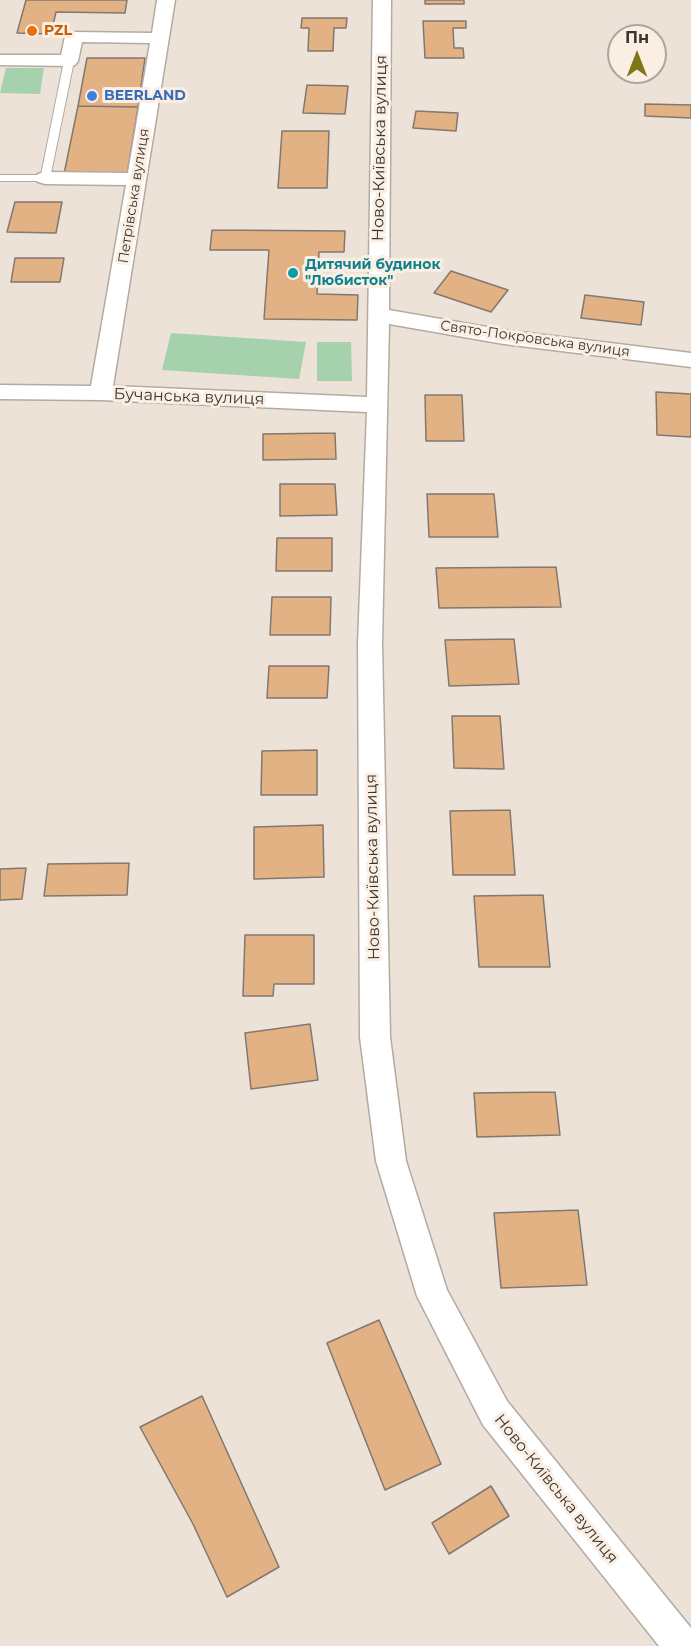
<!DOCTYPE html>
<html>
<head>
<meta charset="utf-8">
<style>
	body { margin:0 }
	#map { position:relative; width:691px; height:1646px; overflow:hidden; background:#ede2d7; font-family:Montserrat,sans-serif }
	canvas { display:block }
	.north { position:absolute; left:607px; top:24px; width:60px; height:60px; box-sizing:border-box; background:#fbefe4; border:2px solid #aea59c; border-radius:50%; rotate:0deg; font-size:16px; font-weight:700; line-height:24px; text-align:center; color:#3a3531 }
	.north::after { content:''; display:block; margin:auto; width:21px; height:27px; background:#80761a; clip-path:polygon(50% 0,100% 100%,50% 72%,0 100%) }
</style>
</head>
<body>
<div id="map">
<canvas width="691" height="1646"></canvas>
<div class="north">Пн</div>
</div>
<script>
const ctx = document.querySelector('canvas').getContext('2d');
ctx.lineJoin = 'round';
function fill(path, color) {
  ctx.fillStyle = color;
  ctx.fill(path, 'evenodd');
}
function toPath(rows) {
  const path = new Path2D();
  for (const r of rows) {
    path.moveTo(r[0], r[1]);
    for (let i = 2; i < r.length; i += 2) path.lineTo(r[i], r[i + 1]);
  }
  return path;
}
function trace(path, color, width, dash) {
  ctx.strokeStyle = color;
  ctx.lineWidth = width;
  ctx.lineCap = dash ? 'butt' : 'round';
  ctx.setLineDash(dash || []);
  ctx.stroke(path);
}
function drawText(font, color, halo, rows, align = 'center') {
  ctx.font = font + ' Montserrat,sans-serif';
  ctx.lineWidth = 6;
  ctx.setLineDash([]);
  ctx.textBaseline = 'middle';
  ctx.strokeStyle = halo;
  ctx.fillStyle = color;
  for (const [text, x, y, turn = 0] of rows) {
    ctx.save();
    ctx.translate(x, y);
    ctx.rotate((+turn || 0) * Math.PI / 180);
    ctx.textAlign = isNaN(turn) ? turn : align;
    if (halo) ctx.strokeText(text, 0, 0);
    ctx.fillText(text, 0, 0);
    ctx.restore();
  }
}
const green = toPath([
	[6,68,44,68,40,94,0,93],
	[171,333,306,342,299,379,162,370],
	[317,342,351,342,352,381,317,381]
]);
const building = toPath([
	[26,0,127,0,125,13,56,12,51,34,17,33,26,0],
	[425,0,464,0,464,4,425,4,425,0],
	[302,18,347,18,346,28,334,28,333,51,308,51,309,28,301,28,302,18],
	[423,21,466,21,466,28,453,28,454,48,463,48,464,58,425,58,423,21],
	[87,58,145,58,138,107,78,106,87,58],
	[307,85,348,86,345,114,303,113,307,85],
	[645,104,691,105,691,118,645,116,645,104],
	[78,106,138,107,127,175,64,174,78,106],
	[416,111,458,113,456,131,413,128,416,111],
	[282,131,329,131,327,188,278,188,282,131],
	[15,202,62,202,56,233,7,232,15,202],
	[212,230,345,231,344,252,319,252,317,294,358,295,357,320,264,319,269,250,210,250,212,230],
	[15,258,64,258,60,282,11,282,15,258],
	[451,271,508,290,491,312,434,293,451,271],
	[585,295,644,302,641,325,581,318,585,295],
	[656,392,691,394,691,437,657,435,656,392],
	[425,395,462,395,464,441,426,441,425,395],
	[335,433,336,459,263,460,263,434,335,433],
	[280,484,335,484,337,515,280,516,280,484],
	[427,494,494,494,498,537,429,537,427,494],
	[277,538,332,538,332,571,276,571,277,538],
	[556,567,561,607,439,608,436,568,556,567],
	[272,597,331,597,330,635,270,635,272,597],
	[514,639,519,684,449,686,445,640,514,639],
	[269,666,329,666,327,698,267,698,269,666],
	[452,716,500,716,504,769,454,768,452,716],
	[317,750,317,795,261,795,262,751,317,750],
	[510,810,515,875,453,875,450,811,510,810],
	[323,825,324,877,254,879,254,827,323,825],
	[129,863,127,895,44,896,48,864,129,863],
	[26,868,22,899,0,900,0,869,26,868],
	[543,895,550,967,479,967,474,896,543,895],
	[245,935,314,935,314,984,274,984,273,996,243,996,245,935],
	[310,1024,318,1080,251,1089,245,1033,310,1024],
	[555,1092,560,1135,477,1137,474,1093,555,1092],
	[578,1210,587,1285,501,1288,494,1213,578,1210],
	[379,1320,441,1464,385,1490,327,1343,379,1320],
	[202,1396,279,1567,227,1597,193,1524,140,1427,202,1396],
	[491,1486,509,1516,449,1554,432,1523,491,1486]
]);
const lane = toPath([
	[69,58,74,61,50,178,45,181,0,181,0,175,41,175,64,61,69,58]
]);
const street = toPath([
	[157,0,175,0,113,386,367,397,373,0,391,0,389,310,504,330,691,353,691,367,504,344,389,324,382,643,390,1037,406,1161,447,1290,507,1401,691,1628,691,1646,659,1646,483,1425,417,1296,376,1161,360,1037,358,643,367,412,101,400,0,399,0,385,91,386,126,185,45,184,38,182,35,178,38,174,45,172,128,173,150,43,82,42,78,61,75,65,69,66,0,65,0,55,61,55,65,37,68,33,74,32,152,33,157,0]
]);
const markers = [
	[32,31,6,"#e8710a"],
	[92,96,6,"#3f7fe0"],
	[293,273,6,"#0f9aa8"]
];
const farFoodnames = [
	["PZL",44,31]
];
const farShopnames = [
	["BEERLAND",104,96]
];
const farStreetnames = [
	["Петрівська вулиця",134,196,-81],
	["Свято-Покровська вулиця",535,339,8]
];
const farCulturenames = [
	["Дитячий будинок",305,265],
	["\"Любисток\"",305,281]
];
const streetNames = [
	["Ново-Київська вулиця",380,148,-89],
	["Бучанська вулиця",189,397,2],
	["Ново-Київська вулиця",373,867,-91],
	["Ново-Київська вулиця",556,1489,51]
];
fill(green, '#a5d1ad');
fill(building, '#e2b284');
trace(building, '#82786f', 1.5);
trace(lane, '#b5aaa0', 2);
trace(street, '#b5aaa0', 3);
fill(lane, '#fff');
fill(street, '#fff');
for (const [x, y, r, color] of markers) {
  const dot = new Path2D();
  dot.arc(x, y, r, 0, 2 * Math.PI);
  ctx.fillStyle = color;
  ctx.fill(dot);
  trace(dot, '#fbefe4', 2);
}
drawText('bold 14px', '#c56008', '#fbefe4', farFoodnames, 'left');
drawText('bold 14px', '#366cbe', '#fbefe4', farShopnames, 'left');
drawText('14px', '#3a3531', '#fbefe4', farStreetnames);
drawText('bold 14px', '#0d838f', '#fbefe4', farCulturenames, 'left');
drawText('16px', '#3a3531', '#fbefe4', streetNames);
</script>
</body>
</html>
